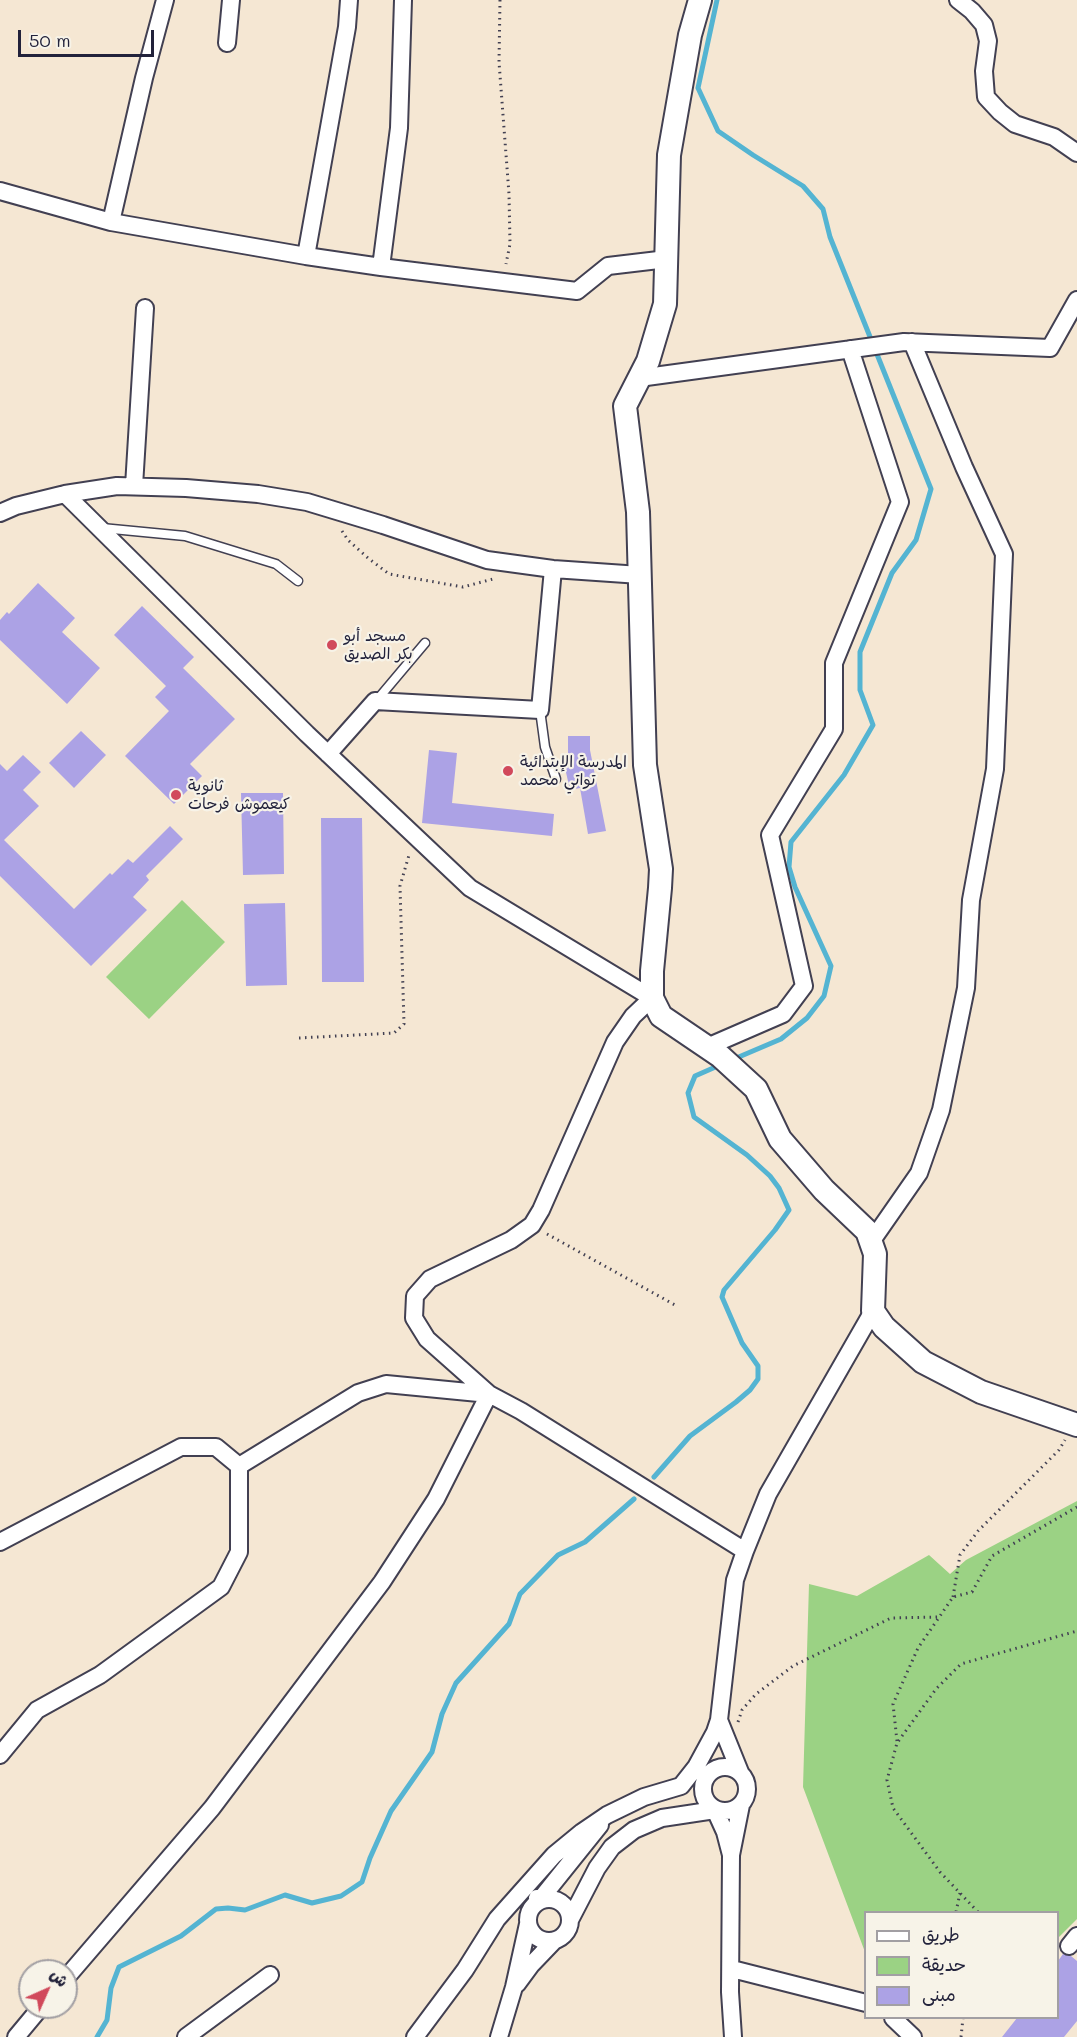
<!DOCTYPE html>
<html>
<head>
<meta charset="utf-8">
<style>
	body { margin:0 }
	#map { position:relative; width:1077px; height:2037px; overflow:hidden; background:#f5e7d3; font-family:Mali,"Playpen Sans Arabic",sans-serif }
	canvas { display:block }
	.legend { position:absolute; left:864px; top:1911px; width:195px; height:108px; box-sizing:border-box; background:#f7f3e8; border:2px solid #a29fa3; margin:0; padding:8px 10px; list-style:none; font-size:18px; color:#22223b }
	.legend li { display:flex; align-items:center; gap:12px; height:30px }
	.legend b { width:30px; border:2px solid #a29fa3 }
	.north { position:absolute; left:18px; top:1959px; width:60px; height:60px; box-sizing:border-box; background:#f7f3e8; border:2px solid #a29fa3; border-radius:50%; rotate:45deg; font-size:16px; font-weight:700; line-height:24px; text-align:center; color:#22223b }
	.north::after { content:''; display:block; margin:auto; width:21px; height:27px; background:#d1495b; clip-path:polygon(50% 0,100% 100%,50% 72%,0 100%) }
	.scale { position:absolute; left:18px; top:30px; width:136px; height:27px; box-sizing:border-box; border:3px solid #22223b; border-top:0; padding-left:8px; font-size:18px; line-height:21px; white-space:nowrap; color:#22223b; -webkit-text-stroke:4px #f7f3e8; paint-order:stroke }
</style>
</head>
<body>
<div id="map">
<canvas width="1077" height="2037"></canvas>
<ul class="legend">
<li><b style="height:8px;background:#fff"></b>طريق</li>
<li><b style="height:16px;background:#9bd284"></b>حديقة</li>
<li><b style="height:16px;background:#aca2e5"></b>مبنى</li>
</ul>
<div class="north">ش</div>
<div class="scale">50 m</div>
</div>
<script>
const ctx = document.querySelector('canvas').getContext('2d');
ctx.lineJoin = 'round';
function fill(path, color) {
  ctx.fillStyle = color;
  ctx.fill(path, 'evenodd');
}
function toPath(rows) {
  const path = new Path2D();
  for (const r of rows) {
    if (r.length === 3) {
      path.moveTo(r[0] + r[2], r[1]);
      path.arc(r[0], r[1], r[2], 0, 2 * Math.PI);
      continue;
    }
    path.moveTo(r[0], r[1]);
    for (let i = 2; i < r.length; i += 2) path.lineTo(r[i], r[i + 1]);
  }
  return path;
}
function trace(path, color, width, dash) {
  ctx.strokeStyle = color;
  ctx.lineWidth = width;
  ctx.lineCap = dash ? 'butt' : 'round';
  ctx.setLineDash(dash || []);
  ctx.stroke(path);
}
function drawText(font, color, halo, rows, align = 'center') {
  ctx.font = font + ' Mali,"Playpen Sans Arabic",sans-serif';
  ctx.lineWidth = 4.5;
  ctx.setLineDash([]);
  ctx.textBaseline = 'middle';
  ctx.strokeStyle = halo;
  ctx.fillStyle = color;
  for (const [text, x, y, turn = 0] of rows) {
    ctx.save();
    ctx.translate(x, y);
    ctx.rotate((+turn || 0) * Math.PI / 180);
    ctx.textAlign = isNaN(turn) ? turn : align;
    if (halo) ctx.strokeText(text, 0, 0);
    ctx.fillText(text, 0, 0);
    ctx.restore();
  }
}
const green = toPath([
	[182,900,225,942,149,1019,106,977],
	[1077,1501,1077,1919,1058,1938,1058,1912,866,1912,865,1952,803,1787,809,1584,857,1596,929,1555,950,1574,966,1560]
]);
const stream = toPath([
	[717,0,698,88,718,131,753,155,803,186,823,209,830,237,931,489,916,540,892,573,860,652,860,690,873,725,844,775,791,842,789,867,795,887,831,966,824,996,807,1018,781,1039,734,1059],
	[654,1477,690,1436,736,1402,750,1390,758,1379,758,1366,742,1343,722,1297,724,1290,775,1230,789,1210,779,1188,770,1176,747,1155,694,1117,688,1093,695,1076,720,1065],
	[97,2037,107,2020,111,1988,119,1967,181,1936,216,1909,228,1908,245,1910,285,1895,312,1903,341,1896,362,1882,370,1858,391,1811,432,1752,442,1714,456,1683,509,1624,520,1594,558,1555,585,1542,634,1499]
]);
const building = toPath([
	[38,583,75,618,62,632,100,668,67,704,0,640,0,620,7,612,9,614],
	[142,606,194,657,183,668,235,719,190,764,202,776,174,804,125,756,169,711,155,697,166,686,114,635],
	[81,731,106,755,74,788,49,763],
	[568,736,590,736,590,750,606,831,588,834,580,788,570,790,565,768,568,767],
	[429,750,457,753,452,803,554,814,552,836,422,823],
	[23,755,41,772,23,790,39,806,4,840,74,909,110,873,112,875,128,859,133,863,170,826,183,839,146,876,149,880,133,897,147,910,91,966,0,876,0,764,7,771],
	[241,793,283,793,284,874,243,875],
	[321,818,362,818,364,982,322,982],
	[285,903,287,985,246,986,244,904],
	[1063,1954,1071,1956,1077,1961,1077,2021,1064,2037,1002,2037,1017,2018,1058,2018,1058,1961]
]);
const path = toPath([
	[500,0,499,62,509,194,510,244,506,264],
	[342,531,348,540,368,558,389,574,463,587,493,579],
	[299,1038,394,1033,404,1024,400,886,409,855],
	[547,1234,675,1305],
	[953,1597,960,1555,978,1531,1059,1450,1065,1440],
	[738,1722,742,1710,756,1694,793,1666,891,1618,940,1617],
	[897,1741,893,1704,918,1648,953,1597,972,1592,992,1556,1077,1507],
	[956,1912,960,1893],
	[978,1912,940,1872,893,1808,887,1780,897,1743,936,1689,961,1664,1077,1631],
	[961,2037,963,2018]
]);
const lane = toPath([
	[102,528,185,536,276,564,298,581],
	[377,700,425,643],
	[540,710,545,747,556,779]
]);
const street = toPath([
	[349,0,347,27,306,256,381,267],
	[403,0,399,128,381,267,577,291,608,266,667,259],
	[958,0,972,11,984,25,988,41,984,71,986,97,1000,112,1015,124,1054,137,1077,153],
	[227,43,231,0],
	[0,191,111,222,306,256],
	[111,222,144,78,165,0],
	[639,378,904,342,1050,348,1077,300],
	[134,486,145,308],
	[65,494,307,734,470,888,652,998,633,1016,615,1042,541,1210,532,1225,511,1240,430,1279,415,1296,414,1318,427,1339,489,1394,521,1411,745,1551],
	[0,513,16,506,65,494,117,486,186,488,258,494,307,502,383,525,487,560,553,569,640,575],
	[328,754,375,701,540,710,553,569],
	[707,1047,783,1014,804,986,770,835,834,729,834,663,900,502,850,349],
	[871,1242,919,1173,941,1110,966,988,971,900,995,769,1004,554,964,467,912,342],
	[239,1466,358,1393,386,1384,489,1394],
	[0,1542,181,1447,216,1447,239,1466],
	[719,1720,740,1772],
	[0,1755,37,1710,100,1675,221,1587,239,1552,239,1466],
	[725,1789,22],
	[537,1898,539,1901,600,1825],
	[549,1920,21],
	[570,1920,597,1868,612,1847,634,1830,662,1818,715,1810,725,1832,731,1855],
	[1069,1946,1077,1936],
	[732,1969,866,2003],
	[66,1978,212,1808,382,1582,436,1499,489,1394],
	[517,1984,531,1965,554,1941],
	[893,2018,913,2037],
	[16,2037,41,2007],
	[186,2037,270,1975],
	[415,2037,465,1970,497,1919,554,1855,582,1832,607,1815,644,1797,681,1786,696,1767,715,1732,719,1720,735,1580,745,1551,768,1494,873,1311],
	[499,2037,514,1987,528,1924],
	[733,2037,730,1992,731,1855,741,1805]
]);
const secondary = toPath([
	[700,0,690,35,669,155,665,304,648,361,625,406,638,512,645,765,661,869,660,888,652,971,652,998,661,1016,720,1056,756,1089,780,1139,824,1190,867,1231,875,1254,873,1311,884,1327,923,1362,981,1392,1077,1425]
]);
const markers = [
	[332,645,6,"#d1495b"],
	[508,771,6,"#d1495b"],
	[176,795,6,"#d1495b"]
];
const poiNames = [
	["مسجد أبو",344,636],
	["بكر الصديق",344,654],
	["المدرسة الإبتدائية",520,762],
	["تواتي محمد",520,780],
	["ثانوية",188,786],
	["كيعموش فرحات",188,804]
];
fill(green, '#9bd284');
trace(stream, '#54b4d2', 5);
fill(building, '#aca2e5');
trace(lane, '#424052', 11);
trace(street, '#424052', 20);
trace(secondary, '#424052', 26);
trace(path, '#424052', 3, [1.5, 4.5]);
trace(lane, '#fff', 8);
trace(street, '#fff', 16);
trace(secondary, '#fff', 22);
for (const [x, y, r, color] of markers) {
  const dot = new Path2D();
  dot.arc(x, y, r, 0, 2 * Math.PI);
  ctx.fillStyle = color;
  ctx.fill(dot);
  trace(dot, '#f7f3e8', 2);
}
drawText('16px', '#22223b', '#f7f3e8', poiNames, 'left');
</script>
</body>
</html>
